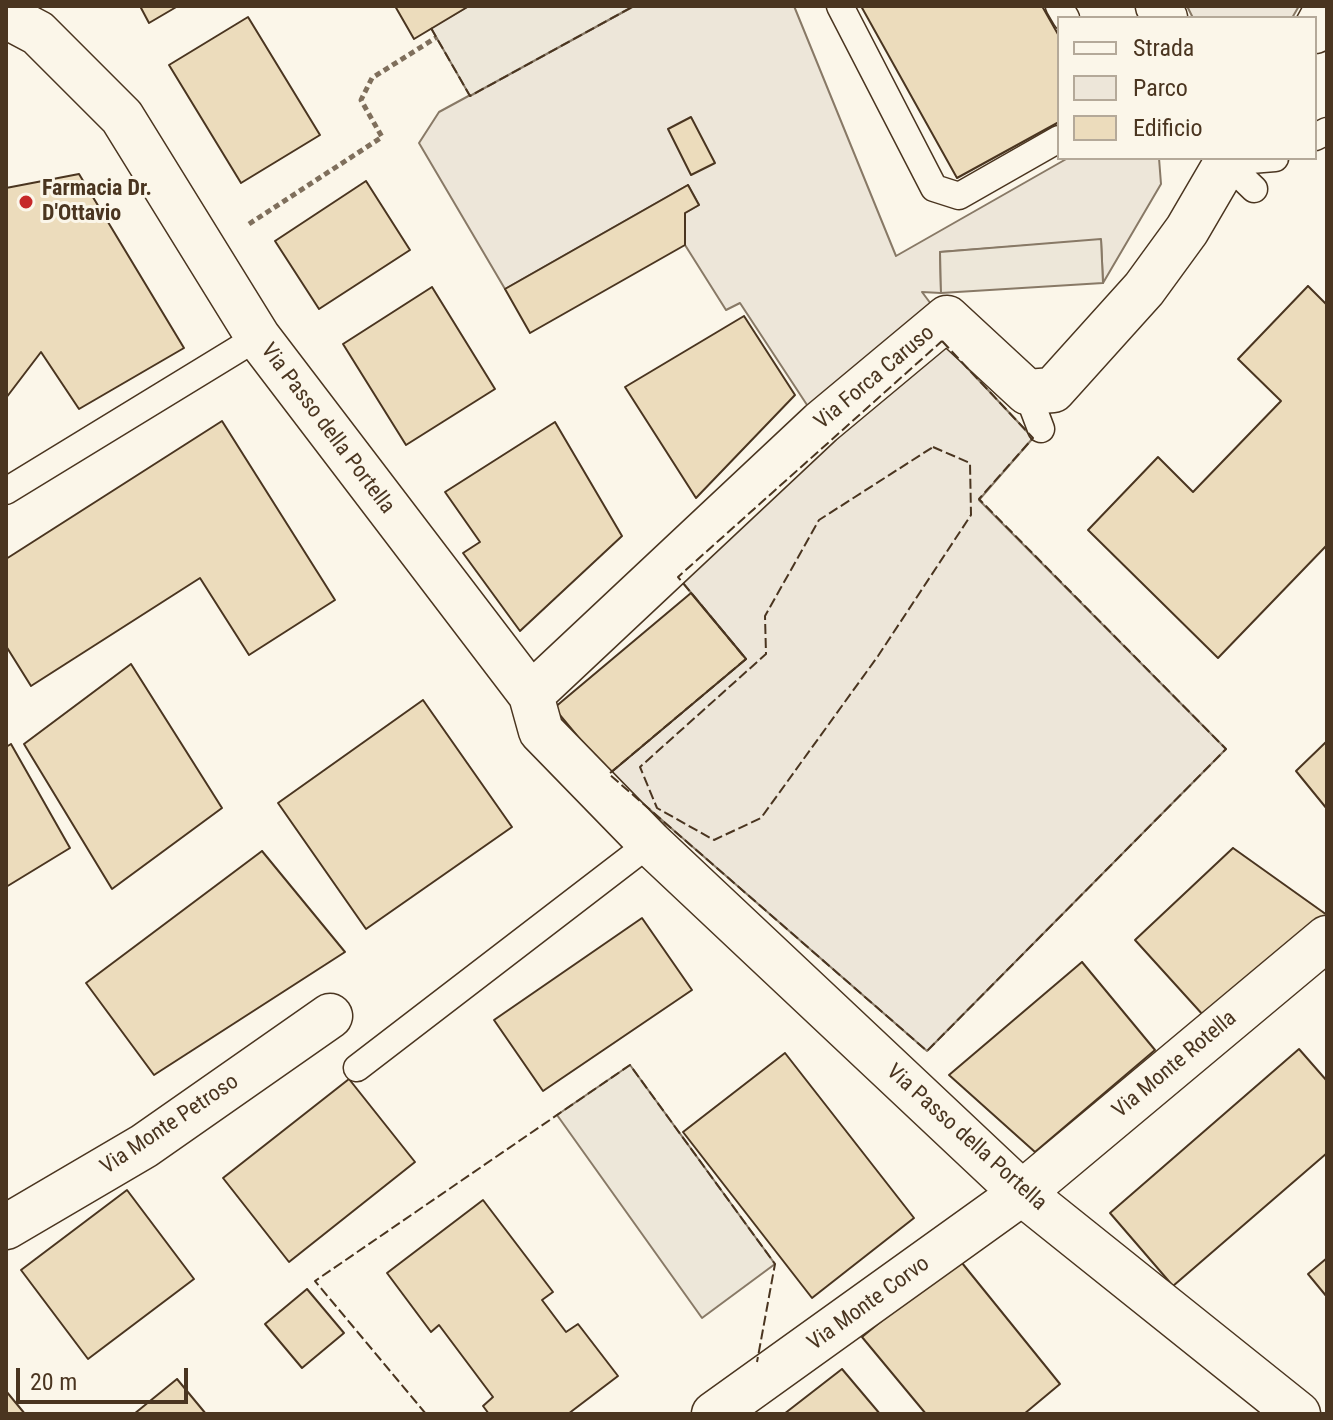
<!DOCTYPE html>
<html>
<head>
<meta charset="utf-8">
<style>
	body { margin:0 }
	#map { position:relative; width:1333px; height:1420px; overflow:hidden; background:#fbf6e9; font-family:"Roboto Condensed",sans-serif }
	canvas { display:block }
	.frame { position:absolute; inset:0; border:8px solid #4a3520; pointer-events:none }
	.legend { position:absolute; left:1057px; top:16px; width:260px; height:144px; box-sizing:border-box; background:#fbf6e9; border:2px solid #b4a999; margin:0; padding:10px 14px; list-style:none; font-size:24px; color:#4a3520 }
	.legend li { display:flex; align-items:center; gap:16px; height:40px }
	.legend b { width:40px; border:2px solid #b4a999 }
	.scale { position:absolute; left:16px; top:1368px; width:172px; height:36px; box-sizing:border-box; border:4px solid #4a3520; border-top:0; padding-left:10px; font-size:24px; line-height:28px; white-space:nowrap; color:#4a3520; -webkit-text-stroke:6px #fbf6e9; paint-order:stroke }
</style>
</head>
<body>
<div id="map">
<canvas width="1333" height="1420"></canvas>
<div class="frame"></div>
<ul class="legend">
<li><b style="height:10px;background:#fbf6e9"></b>Strada</li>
<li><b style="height:22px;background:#ede6d9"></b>Parco</li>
<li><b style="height:22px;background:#ecdcbc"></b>Edificio</li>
</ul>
<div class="scale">20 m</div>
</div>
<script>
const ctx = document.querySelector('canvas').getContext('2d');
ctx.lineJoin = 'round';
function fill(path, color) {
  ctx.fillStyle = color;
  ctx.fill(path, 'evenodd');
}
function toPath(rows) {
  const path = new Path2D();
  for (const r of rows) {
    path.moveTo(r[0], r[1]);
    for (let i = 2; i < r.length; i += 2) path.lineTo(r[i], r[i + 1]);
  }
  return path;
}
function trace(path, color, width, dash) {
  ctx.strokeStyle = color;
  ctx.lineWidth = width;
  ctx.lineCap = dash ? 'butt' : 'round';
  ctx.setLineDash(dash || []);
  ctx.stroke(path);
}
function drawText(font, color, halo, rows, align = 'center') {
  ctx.font = font + ' "Roboto Condensed",sans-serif';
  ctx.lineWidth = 6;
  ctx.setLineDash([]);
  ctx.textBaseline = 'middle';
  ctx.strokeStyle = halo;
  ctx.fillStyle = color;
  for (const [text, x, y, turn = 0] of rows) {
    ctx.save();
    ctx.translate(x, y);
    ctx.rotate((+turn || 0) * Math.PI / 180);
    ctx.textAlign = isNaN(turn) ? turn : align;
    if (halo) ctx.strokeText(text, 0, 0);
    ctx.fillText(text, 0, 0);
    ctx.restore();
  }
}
const green = toPath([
	[634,6,794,6,896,256,1068,158,1159,158,1161,184,1103,283,1101,240,940,252,941,293,922,292,937,312,811,411,740,303,726,310,685,245,685,213,699,205,688,185,505,289,419,143,439,112,634,6],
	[1187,6,1299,6,1292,18,1193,18,1187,6],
	[942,341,1033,438,979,500,1226,749,927,1051,609,774,746,659,678,577,942,341]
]);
const parking = toPath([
	[469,6,634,6,470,96,431,28,469,6],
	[1101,239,1103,283,941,293,940,252,1101,239],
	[630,1065,775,1264,702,1318,557,1115,630,1065]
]);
const building = toPath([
	[140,6,178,6,149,23,140,6],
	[395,6,469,6,414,39,395,6],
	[861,6,1042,6,1059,36,1059,122,957,178,861,6],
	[248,17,320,135,241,183,169,65,248,17],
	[691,117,715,163,691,175,668,129,691,117],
	[79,174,184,348,79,409,41,352,6,398,6,188,79,174],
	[366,181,410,250,319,309,275,241,366,181],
	[688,185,699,205,685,213,685,245,530,333,505,289,688,185],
	[1308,286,1327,305,1327,545,1218,658,1088,530,1158,457,1193,492,1281,401,1238,359,1308,286],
	[432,287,495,389,406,445,343,344,432,287],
	[744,316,795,395,696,498,625,387,744,316],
	[222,421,335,600,249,655,200,578,31,686,6,646,6,559,222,421],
	[555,422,622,536,520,631,463,553,480,542,445,492,555,422],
	[691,593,746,659,609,774,554,708,691,593],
	[131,664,222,808,112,889,24,744,131,664],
	[423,700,512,827,366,929,278,803,423,700],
	[1327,741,1327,809,1296,771,1327,741],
	[11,744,70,848,6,887,6,747,11,744],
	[1233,848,1327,915,1327,934,1213,1026,1135,940,1233,848],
	[262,851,345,952,154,1075,86,983,262,851],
	[642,918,692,990,543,1091,494,1020,642,918],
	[1082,962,1155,1050,1035,1152,949,1075,1082,962],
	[1299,1049,1327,1081,1327,1153,1173,1286,1110,1213,1299,1049],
	[785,1053,914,1218,812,1298,683,1132,785,1053],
	[349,1079,415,1162,289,1262,223,1178,349,1079],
	[127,1190,194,1279,88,1359,21,1270,127,1190],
	[483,1200,553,1292,542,1300,566,1332,578,1324,618,1376,568,1414,489,1414,483,1406,493,1397,439,1325,431,1332,387,1273,483,1200],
	[958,1258,1060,1384,1024,1414,926,1414,862,1337,958,1258],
	[1327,1258,1327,1297,1308,1274,1327,1258],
	[307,1289,344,1333,302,1368,265,1324,307,1289],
	[842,1369,880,1414,784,1414,842,1369],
	[177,1379,206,1414,134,1414,177,1379],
	[6,1391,25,1414,6,1414,6,1391]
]);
const path = toPath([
	[249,224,382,137,361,100,372,78,437,37]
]);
const lane = toPath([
	[840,6,934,188,959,196,1059,139],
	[1059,6,1066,18],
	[1315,137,1327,131],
	[1226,162,1275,158],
	[1226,162,1254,189],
	[1027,392,1041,429],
	[6,491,258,337],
	[357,1068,650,843]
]);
const street = toPath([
	[1158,6,1165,18],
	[6,16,38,33,122,117,258,337,531,695,541,731,650,843,1022,1193,1298,1414],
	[1315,31,1327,9],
	[531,695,821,423,947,318,1027,392,1053,390,1144,289,1187,230,1229,158],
	[6,1227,144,1146,330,1016],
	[714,1414,1022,1193,1327,938]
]);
const fence = toPath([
	[431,28,470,96,634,6],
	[942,341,1033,438,979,499,1226,749,927,1051,609,774,746,659,678,577,942,341],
	[933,447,970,463,971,515,878,656,761,818,714,840,657,808,640,767,766,654,765,616,819,520,933,447],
	[426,1414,315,1281,630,1065,775,1264,757,1362]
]);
const markers = [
	[26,202,8,"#c62828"]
];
const poiNames = [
	["Farmacia Dr.",42,189],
	["D'Ottavio",42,214]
];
const streetNames = [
	["Via Forca Caruso",875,378,-40],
	["Via Passo della Portella",327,429,53],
	["Via Monte Rotella",1175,1065,-40],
	["Via Monte Petroso",170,1125,-34],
	["Via Passo della Portella",966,1138,42],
	["Via Monte Corvo",869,1304,-36]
];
fill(green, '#ede6d9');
trace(green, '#887966', 2);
fill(parking, '#ede7d9');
trace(parking, '#887966', 2);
fill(building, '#ecdcbc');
trace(building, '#4a3520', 2);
trace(lane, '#4a3520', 29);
trace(street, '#4a3520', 47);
trace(path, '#7f6f5c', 5, [6, 4]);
trace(lane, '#fbf6e9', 26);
trace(street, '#fbf6e9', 44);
trace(fence, '#4a3520', 2, [10, 4]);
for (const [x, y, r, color] of markers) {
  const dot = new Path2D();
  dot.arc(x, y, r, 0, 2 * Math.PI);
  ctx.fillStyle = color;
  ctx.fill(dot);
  trace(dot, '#fbf6e9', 3);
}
drawText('bold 22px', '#4a3520', '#fbf6e9', poiNames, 'left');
drawText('22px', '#4a3520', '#fbf6e9', streetNames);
</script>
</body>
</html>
